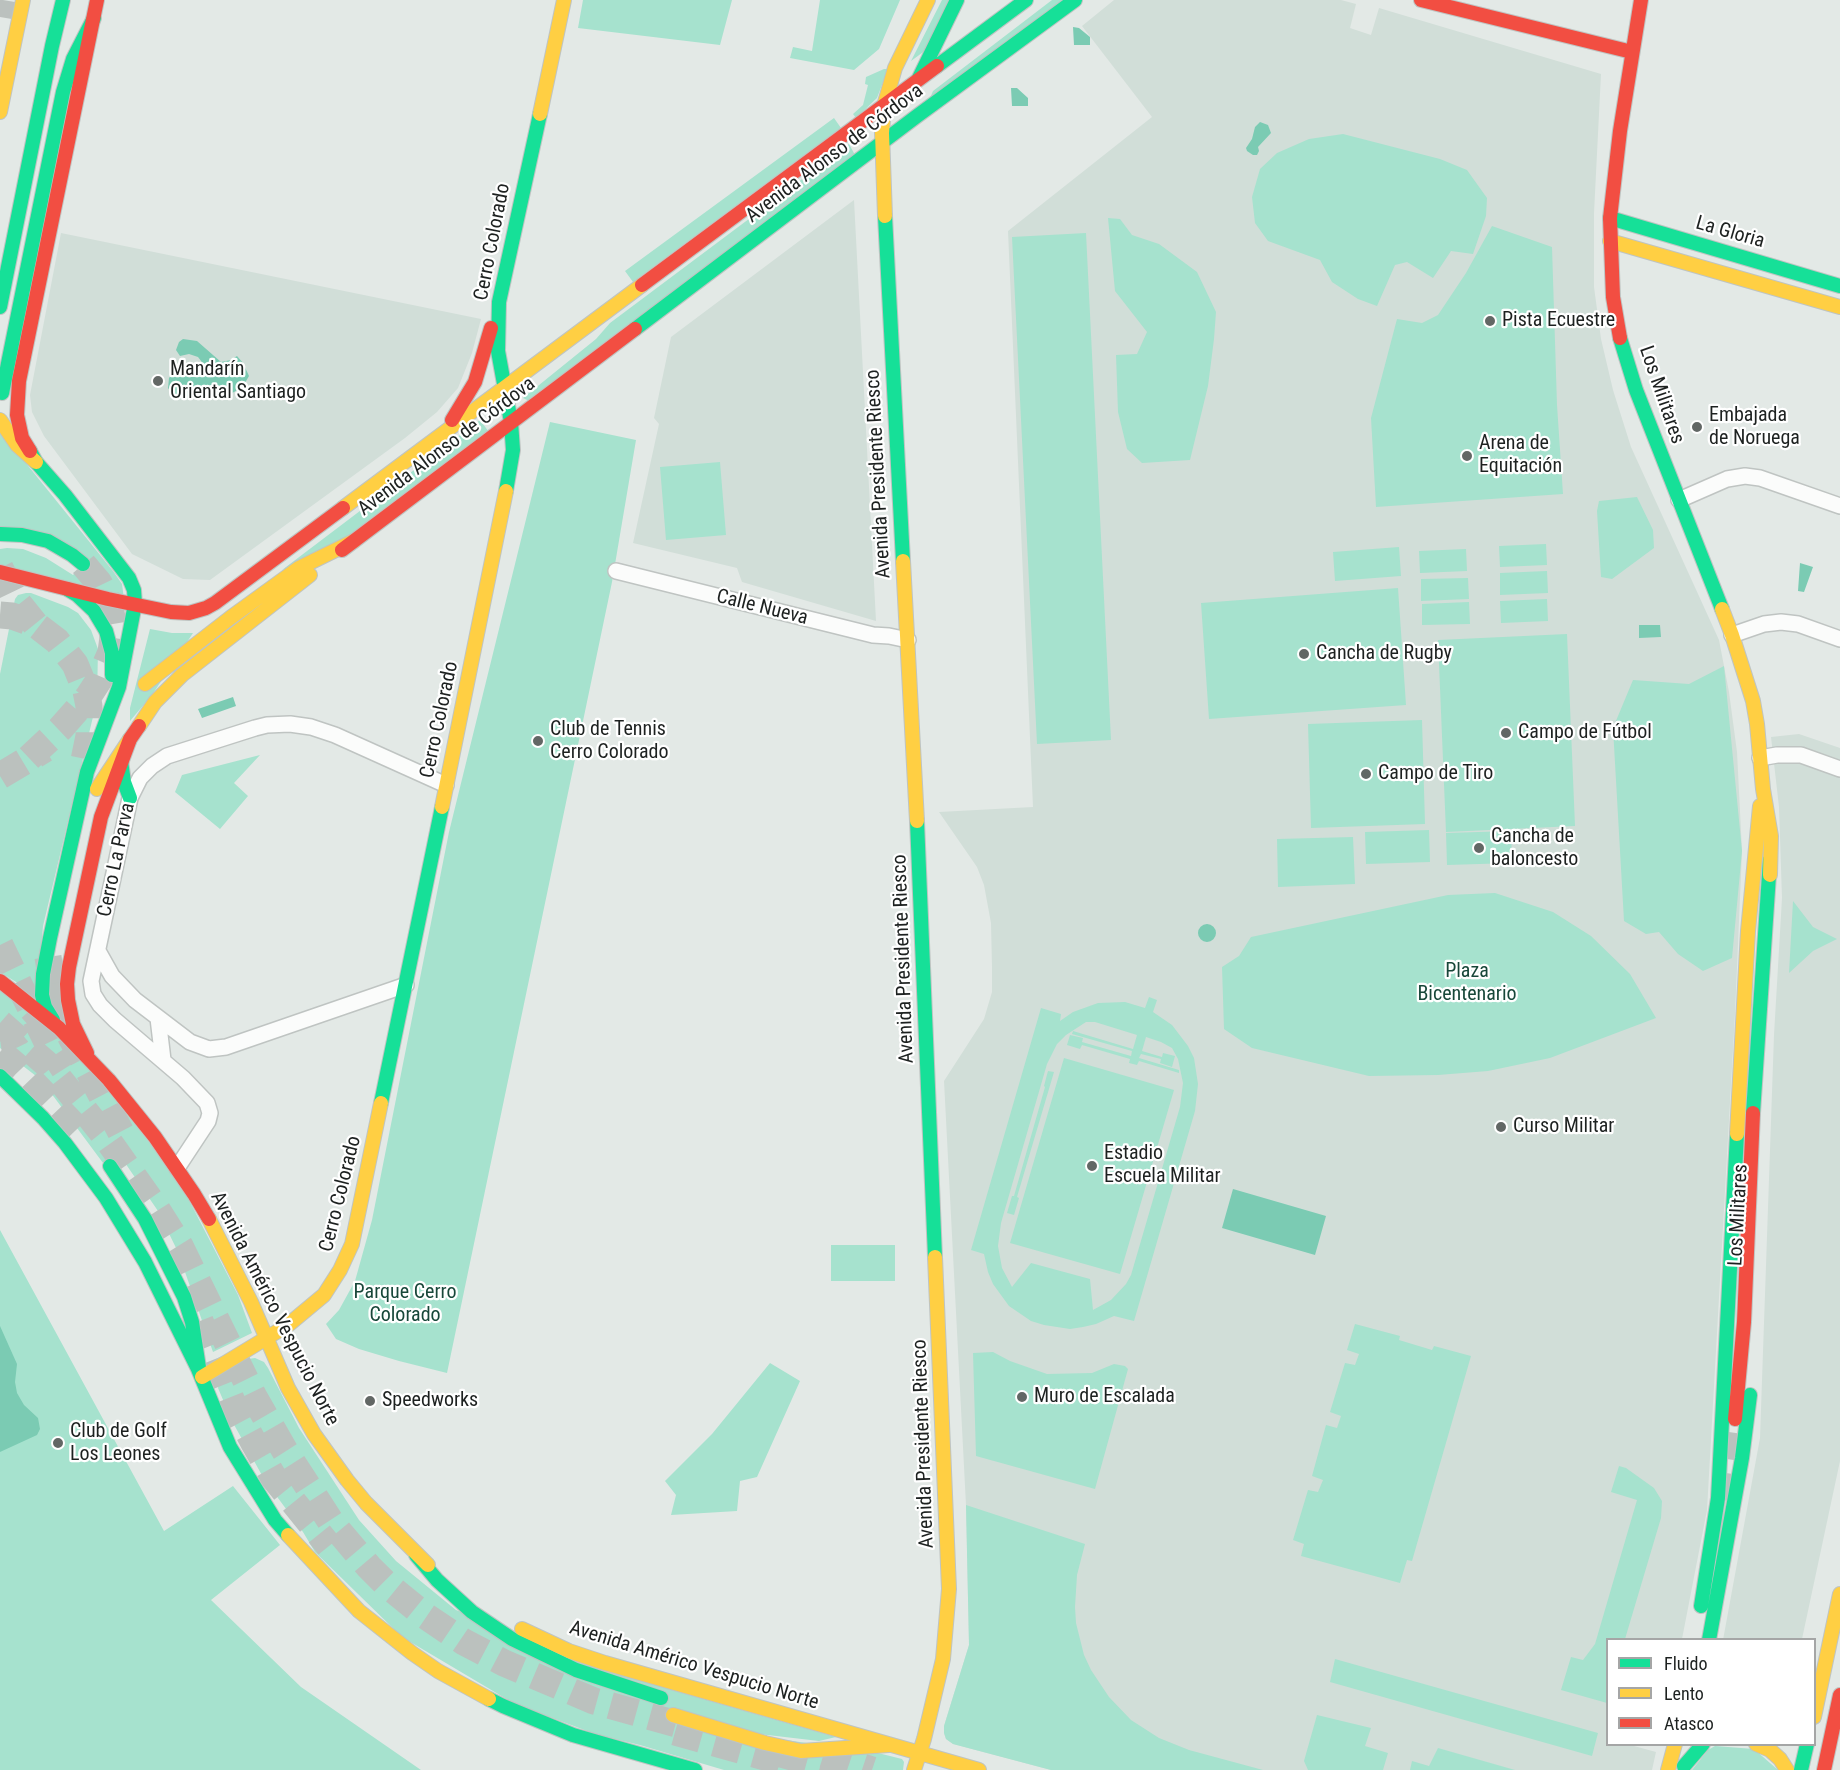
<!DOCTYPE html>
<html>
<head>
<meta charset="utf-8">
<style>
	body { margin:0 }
	#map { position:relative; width:1840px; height:1770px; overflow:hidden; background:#e3e9e6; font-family:"Roboto Condensed",sans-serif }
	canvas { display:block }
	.legend { position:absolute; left:1606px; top:1638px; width:210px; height:108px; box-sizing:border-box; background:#fff; border:2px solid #a5a6a6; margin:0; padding:8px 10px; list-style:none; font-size:18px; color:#1d2120 }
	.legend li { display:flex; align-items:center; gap:12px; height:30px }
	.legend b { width:30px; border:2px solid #a5a6a6 }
</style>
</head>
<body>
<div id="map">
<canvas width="1840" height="1770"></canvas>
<ul class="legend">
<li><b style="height:8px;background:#16e098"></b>Fluido</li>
<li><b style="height:8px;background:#ffcf43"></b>Lento</li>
<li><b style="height:8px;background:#f24e42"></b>Atasco</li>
</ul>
</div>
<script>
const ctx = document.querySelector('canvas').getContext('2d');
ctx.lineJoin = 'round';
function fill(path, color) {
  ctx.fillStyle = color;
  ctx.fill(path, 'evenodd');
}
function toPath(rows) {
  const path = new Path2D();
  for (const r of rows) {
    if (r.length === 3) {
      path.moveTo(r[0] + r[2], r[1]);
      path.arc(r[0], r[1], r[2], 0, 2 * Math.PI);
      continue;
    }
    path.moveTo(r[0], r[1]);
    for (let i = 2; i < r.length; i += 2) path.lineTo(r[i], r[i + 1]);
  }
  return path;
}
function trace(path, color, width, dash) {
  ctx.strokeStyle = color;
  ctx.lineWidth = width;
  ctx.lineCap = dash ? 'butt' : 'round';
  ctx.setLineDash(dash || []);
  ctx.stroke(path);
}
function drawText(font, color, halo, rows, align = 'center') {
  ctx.font = font + ' "Roboto Condensed",sans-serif';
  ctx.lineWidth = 4.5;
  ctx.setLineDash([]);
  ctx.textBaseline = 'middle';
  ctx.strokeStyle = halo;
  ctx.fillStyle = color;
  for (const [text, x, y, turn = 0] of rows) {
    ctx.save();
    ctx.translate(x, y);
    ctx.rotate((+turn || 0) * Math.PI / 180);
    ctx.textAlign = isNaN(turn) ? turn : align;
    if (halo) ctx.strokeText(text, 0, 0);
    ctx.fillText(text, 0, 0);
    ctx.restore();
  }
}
const built = toPath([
	[1114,0,1341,0,1356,4,1350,28,1371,35,1379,8,1601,74,1594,213,1594,287,1601,339,1613,390,1631,447,1719,640,1729,692,1737,752,1742,851,1735,1014,1707,1510,1682,1639,1608,1640,1608,1744,1634,1745,1634,1746,1656,1752,1652,1770,1051,1770,953,1744,946,1739,944,1733,944,1726,969,1645,966,1505,944,1081,984,1019,992,992,992,967,991,923,984,885,977,867,939,812,1033,807,1008,231,1152,117,1082,26],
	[854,200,876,621,742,582,737,568,633,543,659,424,654,418,671,337],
	[61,233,481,319,472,353,458,388,437,412,405,438,210,580,183,579,132,554,44,436,32,412,30,395],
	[1799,734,1840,748,1840,1461,1802,1639,1723,1640,1760,1438,1774,1035,1782,898,1779,807,1771,737]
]);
const green = toPath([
	[583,0,732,0,720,45,578,28],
	[820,0,900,0,879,49,854,70,790,58,793,47,812,51],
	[942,0,954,0,926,50,911,61],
	[1052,0,1071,0,930,98,933,91],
	[884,69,888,69,877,98,856,118,853,114,863,105,868,85,865,84,866,77],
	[834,118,841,128,633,282,625,271],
	[1343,134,1440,159,1467,170,1487,198,1486,216,1473,254,1451,251,1433,278,1407,262,1395,265,1377,306,1358,299,1332,282,1320,260,1268,241,1255,223,1252,197,1260,169,1277,153,1309,139],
	[849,144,855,155,531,402,523,398,596,339,610,323],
	[1108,218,1120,219,1132,235,1159,244,1197,272,1216,312,1214,339,1208,386,1190,460,1142,463,1127,449,1118,412,1116,355,1137,354,1147,332,1115,291],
	[1492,226,1552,247,1557,405,1563,494,1376,507,1371,418,1397,319,1422,323,1438,315,1466,273],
	[1086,233,1111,740,1037,744,1012,237],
	[480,420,489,432,349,538,282,570],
	[550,422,636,440,612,582,447,1373,399,1361,359,1349,336,1339,326,1324,339,1310,355,1281,372,1220,449,832],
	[0,431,113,571,122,584,124,599,0,567,0,549,7,548,23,549,46,558,73,575,87,560,0,528],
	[720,462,726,535,666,540,660,467],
	[1637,497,1653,530,1654,548,1612,579,1601,577,1597,511,1599,501],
	[1546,544,1547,565,1500,567,1499,546],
	[1399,547,1401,576,1335,581,1333,552],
	[1466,549,1467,571,1420,573,1419,551],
	[1547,571,1548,593,1500,595,1500,573],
	[1468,578,1469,599,1421,601,1421,579],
	[1398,588,1406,705,1209,719,1201,603],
	[26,593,31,593,68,607,78,613,91,630,98,649,97,700,43,926,37,995,0,972,0,674,15,599,18,595],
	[1547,599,1548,621,1501,623,1500,601],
	[1469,602,1470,624,1422,625,1422,604],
	[150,629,172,633,193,633,152,695,130,721,130,708],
	[1567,634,1575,826,1446,832,1438,640],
	[1724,666,1742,851,1732,958,1703,971,1678,954,1659,932,1646,934,1624,921,1613,728,1633,680,1689,684],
	[1422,720,1425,824,1311,828,1308,724],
	[260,755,234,783,248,796,220,829,175,792,182,775],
	[1429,830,1430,862,1366,864,1365,832],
	[1511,831,1512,863,1447,865,1446,833],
	[1353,837,1355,884,1278,887,1277,839],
	[1495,893,1553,912,1591,936,1630,974,1656,1018,1550,1058,1488,1071,1438,1075,1369,1076,1252,1048,1224,1029,1222,967,1239,956,1251,937,1448,895],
	[1793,901,1813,927,1837,939,1813,951,1789,973],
	[0,985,71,1044,177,1177,238,1295,252,1333,213,1352,178,1252,158,1211,121,1157,106,1167,54,1097,36,1076,0,1048,0,1036,3,1029,0,1027],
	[1149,997,1157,1000,1153,1012,1172,1025,1188,1046,1194,1058,1198,1084,1195,1111,1134,1321,1114,1316,1096,1324,1083,1327,1070,1329,1044,1325,1031,1321,1009,1306,993,1284,988,1272,984,1254,971,1250,1041,1008,1061,1014,1060,1021,1073,1012,1098,1003,1125,1002,1145,1008],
	[1086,1022,1095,1022,1137,1035,1133,1049,1073,1031,1072,1034,1132,1051,1131,1056,1082,1042,1083,1038,1070,1035,1067,1045,1080,1049,1082,1045,1130,1059,1129,1063,1137,1065,1139,1061,1179,1073,1179,1070,1139,1058,1141,1054,1161,1059,1160,1063,1172,1067,1175,1056,1163,1053,1162,1057,1142,1051,1146,1037,1161,1042,1172,1048,1178,1059,1183,1083,1180,1107,1131,1275,1126,1284,1111,1300,1093,1310,1090,1279,1031,1263,1012,1287,1002,1268,998,1246,1001,1223,1047,1064,1057,1044,1066,1035],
	[1064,1058,1174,1090,1120,1274,1010,1243],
	[1048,1071,1054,1072,1017,1197,1019,1198,1014,1215,1007,1213,1012,1196,1014,1196,1045,1087,1044,1086],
	[0,1230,164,1531,233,1486,280,1545,211,1600,301,1687,421,1770,0,1770],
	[831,1245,895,1245,895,1281,831,1281],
	[1355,1324,1400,1336,1399,1340,1432,1350,1434,1346,1471,1356,1412,1561,1407,1560,1400,1583,1301,1556,1304,1544,1293,1540,1308,1490,1318,1492,1323,1480,1312,1476,1326,1425,1337,1428,1341,1416,1330,1412,1345,1363,1355,1365,1359,1354,1347,1350],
	[993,1352,1010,1361,1047,1374,1092,1373,1114,1364,1125,1366,1128,1369,1095,1489,976,1456,973,1353],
	[255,1358,264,1362,268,1368,299,1428,359,1520,396,1561,456,1610,665,1688,836,1737,819,1741,665,1723,878,1753,902,1759,904,1762,903,1770,724,1770,640,1745,598,1735,515,1704,402,1637,315,1552,303,1532,264,1479,232,1421,218,1388,219,1382,221,1379,248,1359],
	[770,1363,800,1381,757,1477,740,1481,737,1511,671,1515,676,1495,665,1481,712,1434],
	[1619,1466,1626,1468,1654,1488,1662,1501,1661,1518,1625,1639,1608,1640,1607,1703,1561,1690,1571,1657,1583,1660,1595,1644,1637,1500,1611,1492],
	[966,1505,1085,1544,1077,1575,1075,1607,1076,1623,1084,1655,1091,1670,1109,1697,1131,1720,1159,1738,1189,1750,1263,1770,1051,1770,953,1744,946,1739,944,1733,944,1726,969,1645],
	[1335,1659,1598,1733,1592,1756,1330,1682],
	[1317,1715,1371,1728,1365,1746,1388,1753,1383,1770,1308,1770,1304,1761],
	[1715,1746,1754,1749,1778,1770,1692,1770,1708,1750],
	[1438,1748,1515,1770,1410,1770,1412,1761,1429,1766]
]);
const water = toPath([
	[1073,27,1079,28,1090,37,1090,45,1074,45],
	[1011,88,1017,88,1028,98,1028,106,1012,106],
	[1260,122,1268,125,1271,133,1258,147,1259,151,1257,155,1253,155,1247,151,1246,148,1252,139,1255,127],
	[183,339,197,341,221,362,231,360,237,356,243,363,249,376,242,388,230,394,207,389,186,399,175,397,168,388,169,378,176,370,186,372,194,377,202,376,205,366,198,357,189,354,180,356,176,350,179,342],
	[1800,563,1813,567,1804,592,1798,591],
	[1639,625,1660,625,1661,637,1639,638],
	[233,697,236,706,202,718,198,709],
	[1207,933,9],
	[1233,1189,1326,1216,1315,1255,1222,1228],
	[0,1326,17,1364,15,1382,17,1393,24,1405,38,1418,40,1429,37,1435,0,1452]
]);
const primaryTunnel = toPath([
	[0,1039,14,1037,20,1034,39,1017,50,998,58,971]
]);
const highwayTunnel = toPath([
	[0,17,3,0],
	[0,568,15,599,35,624],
	[0,615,12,616,35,624,57,641,75,664,86,691,89,706,89,736,82,770],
	[29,758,60,729,88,697,99,680,111,652,114,630,110,606,99,583,83,564],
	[0,776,45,749],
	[0,945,49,1046,64,1069],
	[48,957,54,995,62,1020,127,1144],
	[0,1023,49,1066,105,1136,156,1208,180,1246,254,1397,285,1451,331,1522,369,1567,386,1584,424,1615,464,1642,504,1663,594,1701,695,1729],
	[0,1052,20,1069,86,1138],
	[200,1321,233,1404,254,1443,274,1478,329,1546],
	[1724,1500,1735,1419],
	[675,1732,797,1766],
	[781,1754,839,1770],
	[824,1754,872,1770]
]);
const street = toPath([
	[1679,500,1727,479,1745,476,1760,478,1840,506],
	[616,571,873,635,889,636,908,640],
	[1732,635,1764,624,1781,622,1798,624,1840,639],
	[1760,758,1777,755,1801,755,1840,769],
	[98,951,112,976,135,1000,190,1042,209,1049,226,1047,406,985],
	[158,1018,163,1060],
	[177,1168,208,1121,210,1113,207,1103,183,1078,115,1020,100,1005,93,994,91,981,130,798,140,778,152,766,167,756,255,728,267,725,290,724,311,727,335,735,446,785]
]);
const fast = toPath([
	[937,66,1026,0],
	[919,78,957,0],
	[885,216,903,561],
	[1610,218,1840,286],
	[0,307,52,46,63,0],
	[635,329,917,116,1075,0],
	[1620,338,1636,390,1722,609],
	[2,393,63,92,73,59,94,18],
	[30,451,36,462,65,495,129,578,134,590,135,604,119,687,87,772,50,938,43,974,42,995,45,1007,53,1020],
	[506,491,513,450,511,422,498,351,499,302,540,114],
	[0,534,22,535,48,541,72,555,83,564],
	[67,589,77,595,94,611,106,631,112,653,112,675],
	[121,761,124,782,130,798],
	[917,821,935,1257],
	[0,1076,43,1118,65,1143,106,1198,145,1262,198,1369,230,1447,275,1520,288,1535],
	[381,1103,442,807],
	[1753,1113,1770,860],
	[110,1166,145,1219,184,1297,192,1322,200,1374],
	[416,1555,437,1580,472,1612,512,1639,576,1670,661,1698],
	[1701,1606,1718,1498,1737,1134],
	[1709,1640,1742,1458,1750,1395],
	[489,1699,503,1706,573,1735,695,1770],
	[1684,1766,1703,1744],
	[1801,1770,1807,1744]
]);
const slow = toPath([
	[0,112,23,0],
	[540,114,564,0],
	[885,216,882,133,884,106,895,68,928,0],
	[1610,241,1840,307],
	[0,420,17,445,36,462],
	[343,508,642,285],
	[903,561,917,821],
	[1722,609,1732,635,1753,701,1757,724,1763,789,1771,836,1770,875],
	[145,684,230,618,299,568,354,541],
	[139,726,155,702,182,675,310,575],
	[97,789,130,739],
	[442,807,506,491],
	[1737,1134,1748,931,1760,806],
	[209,1219,251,1302,288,1388,314,1434,347,1480,366,1503,428,1565],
	[202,1377,288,1325,324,1295,340,1270,352,1244,381,1103],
	[288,1535,359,1611,412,1653,438,1671,489,1699],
	[522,1629,569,1651,605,1663,979,1770],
	[673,1715,765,1743,801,1751,889,1745],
	[1814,1717,1840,1594],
	[1756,1744,1770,1750,1780,1759,1787,1770],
	[914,1770,924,1739,943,1659,949,1589,935,1257],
	[1668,1770,1675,1744]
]);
const jam = toPath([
	[1421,0,1632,52],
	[642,285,937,66],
	[1620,338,1613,297,1610,218,1620,131,1641,0],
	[452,420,475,382,491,328],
	[30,451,22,438,17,415,19,381,97,0],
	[342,550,635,329],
	[0,572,108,599,171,612,189,613,206,608,215,603,343,508],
	[0,981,59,1028,109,1080,155,1137,194,1194,209,1219],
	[87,1053,73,1024,68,1000,67,984,69,967,101,817,130,739,139,726],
	[1735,1419,1744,1322,1753,1113],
	[1824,1770,1840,1695]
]);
const markers = [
	[1490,321,6,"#626765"],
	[158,381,6,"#626765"],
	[1697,427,6,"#626765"],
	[1467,456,6,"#626765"],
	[1304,654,6,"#626765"],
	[1506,733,6,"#626765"],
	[538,741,6,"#626765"],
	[1366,774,6,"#626765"],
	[1479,848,6,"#626765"],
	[1501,1127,6,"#626765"],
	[1092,1166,6,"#626765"],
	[1022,1397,6,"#626765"],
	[370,1401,6,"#626765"],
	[58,1443,6,"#626765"]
];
const streetNames = [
	["Avenida Alonso de Córdova",835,154,-37],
	["La Gloria",1730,233,16],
	["Cerro Colorado",493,242,-79],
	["Los Militares",1661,395,71],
	["Avenida Alonso de Córdova",447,447,-37],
	["Avenida Presidente Riesco",879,474,-93],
	["Calle Nueva",762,608,14],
	["Cerro Colorado",440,720,-78],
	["Cerro La Parva",117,860,-78],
	["Avenida Presidente Riesco",904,959,-92],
	["Cerro Colorado",341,1194,-76],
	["Los Militares",1739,1215,-87],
	["Avenida Américo Vespucio Norte",274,1309,63],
	["Avenida Presidente Riesco",924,1444,-92],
	["Avenida Américo Vespucio Norte",694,1666,17]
];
const poiNames = [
	["Pista Ecuestre",1502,321],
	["Mandarín",170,370],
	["Oriental Santiago",170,393],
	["Embajada",1709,416],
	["de Noruega",1709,439],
	["Arena de",1479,444],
	["Equitación",1479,467],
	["Cancha de Rugby",1316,654],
	["Club de Tennis",550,730],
	["Cerro Colorado",550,753],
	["Campo de Fútbol",1518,733],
	["Campo de Tiro",1378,774],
	["Cancha de",1491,837],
	["baloncesto",1491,860],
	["Curso Militar",1513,1127],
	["Estadio",1104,1154],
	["Escuela Militar",1104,1177],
	["Muro de Escalada",1034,1397],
	["Speedworks",382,1401],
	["Club de Golf",70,1432],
	["Los Leones",70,1455]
];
const parkNames = [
	["Plaza",1467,972],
	["Bicentenario",1467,995],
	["Parque Cerro",405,1293],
	["Colorado",405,1316]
];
fill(built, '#d1ded8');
fill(green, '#a6e2ce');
fill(water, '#7bcbb3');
trace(primaryTunnel, '#bbc1be', 22, [22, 11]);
trace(highwayTunnel, '#bbc1be', 27, [27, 14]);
trace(street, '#bfc4c2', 18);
trace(fast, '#bfc4c2', 16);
trace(slow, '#bfc4c2', 16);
trace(jam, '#bfc4c2', 16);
trace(street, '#fbfcfb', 15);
trace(fast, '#16e098', 14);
trace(slow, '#ffcf43', 14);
trace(jam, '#f24e42', 14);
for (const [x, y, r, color] of markers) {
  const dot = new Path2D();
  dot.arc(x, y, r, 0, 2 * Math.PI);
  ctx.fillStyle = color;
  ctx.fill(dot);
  trace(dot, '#fff', 2);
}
drawText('20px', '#1d2120', '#fff', streetNames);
drawText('20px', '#1d2120', '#fff', poiNames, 'left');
drawText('20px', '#174739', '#fff', parkNames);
</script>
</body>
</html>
